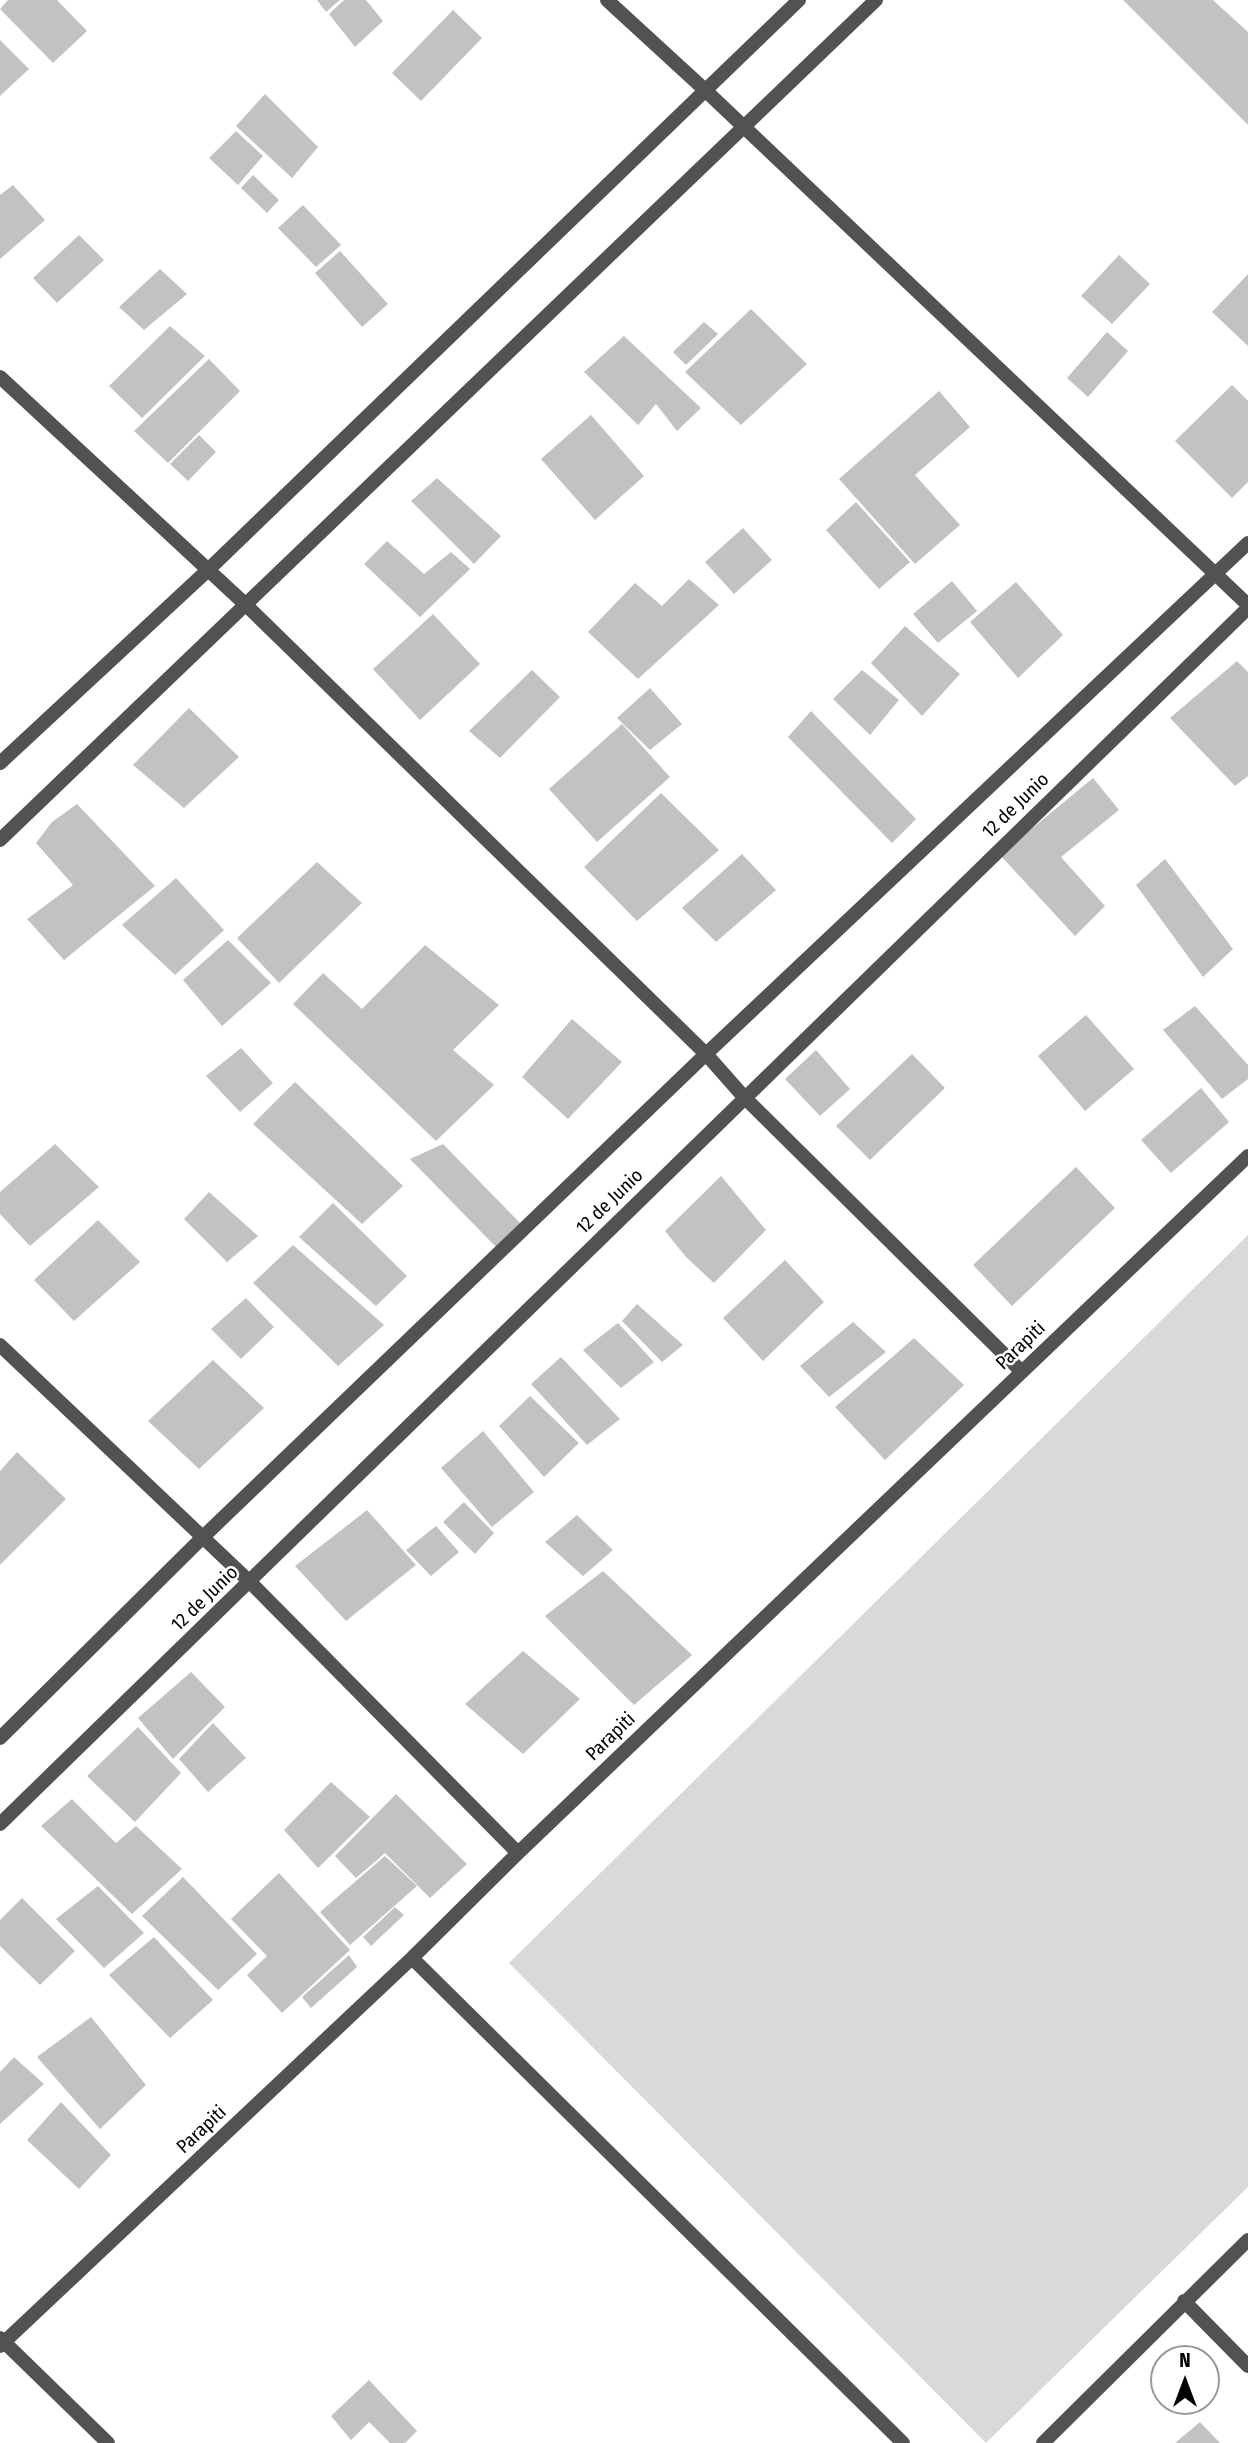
<!DOCTYPE html>
<html>
<head>
<meta charset="utf-8">
<style>
	body { margin:0 }
	#map { position:relative; width:1248px; height:2443px; overflow:hidden; background:#fff; font-family:"Fira Sans Condensed",sans-serif }
	canvas { display:block }
	.north { position:absolute; left:1150px; top:2345px; width:70px; height:70px; box-sizing:border-box; background:#fff; border:2px solid #999; border-radius:50%; rotate:0deg; font-size:19px; font-weight:700; line-height:28px; text-align:center; color:#000 }
	.north::after { content:''; display:block; margin:auto; width:24px; height:32px; background:#000; clip-path:polygon(50% 0,100% 100%,50% 72%,0 100%) }
</style>
</head>
<body>
<div id="map">
<canvas width="1248" height="2443"></canvas>
<div class="north">N</div>
</div>
<script>
const ctx = document.querySelector('canvas').getContext('2d');
ctx.lineJoin = 'round';
function fill(path, color) {
  ctx.fillStyle = color;
  ctx.fill(path, 'evenodd');
}
function toPath(rows) {
  const path = new Path2D();
  for (const r of rows) {
    path.moveTo(r[0], r[1]);
    for (let i = 2; i < r.length; i += 2) path.lineTo(r[i], r[i + 1]);
  }
  return path;
}
function trace(path, color, width, dash) {
  ctx.strokeStyle = color;
  ctx.lineWidth = width;
  ctx.lineCap = dash ? 'butt' : 'round';
  ctx.setLineDash(dash || []);
  ctx.stroke(path);
}
function drawText(font, color, halo, rows, align = 'center') {
  ctx.font = font + ' "Fira Sans Condensed",sans-serif';
  ctx.lineWidth = 5;
  ctx.setLineDash([]);
  ctx.textBaseline = 'middle';
  ctx.strokeStyle = halo;
  ctx.fillStyle = color;
  for (const [text, x, y, turn = 0] of rows) {
    ctx.save();
    ctx.translate(x, y);
    ctx.rotate((+turn || 0) * Math.PI / 180);
    ctx.textAlign = isNaN(turn) ? turn : align;
    if (halo) ctx.strokeText(text, 0, 0);
    ctx.fillText(text, 0, 0);
    ctx.restore();
  }
}
const green = toPath([
	[1248,1235,1248,2187,986,2443,509,1963]
]);
const building = toPath([
	[8,0,57,0,87,31,53,63,0,9],
	[317,0,340,0,326,12],
	[344,0,366,0,383,21,355,47,329,14],
	[1123,0,1213,0,1248,32,1248,125],
	[453,10,482,38,421,101,392,73],
	[0,40,29,69,0,96],
	[265,94,318,147,292,178,236,126],
	[236,131,263,156,238,185,209,158],
	[253,175,279,200,267,213,241,188],
	[13,185,45,220,0,259,0,195],
	[303,205,341,245,316,267,278,228],
	[79,235,104,260,57,303,33,278],
	[340,251,388,304,362,327,315,273],
	[1119,255,1150,284,1112,324,1081,296],
	[160,269,187,294,144,330,119,307],
	[1248,274,1248,346,1212,312],
	[751,309,807,364,741,425,685,372],
	[704,322,718,334,686,365,673,352],
	[170,326,205,356,142,418,109,386],
	[1107,332,1128,351,1088,397,1067,378],
	[624,336,701,408,677,431,656,404,638,425,584,372],
	[209,359,240,391,168,463,134,431],
	[1232,385,1248,401,1248,482,1232,498,1175,441],
	[939,391,970,427,915,475,960,525,915,564,839,479],
	[591,415,644,476,595,520,541,459],
	[199,435,216,452,188,481,170,464],
	[437,478,501,536,474,564,411,501],
	[856,502,910,562,879,589,826,530],
	[743,528,772,560,734,594,705,562],
	[387,541,424,574,451,552,470,569,420,617,364,564],
	[689,579,719,605,638,679,588,632,635,583,662,606],
	[952,581,977,611,938,643,913,614],
	[1016,582,1063,635,1018,678,970,622],
	[433,614,480,664,420,720,373,669],
	[905,626,960,674,922,716,871,663],
	[1237,661,1248,672,1248,776,1235,786,1170,718],
	[532,670,560,697,500,758,469,731],
	[862,670,899,700,870,735,833,699],
	[650,688,682,724,650,750,617,718],
	[189,708,239,757,184,808,133,765],
	[811,711,916,819,892,843,788,737],
	[622,724,670,777,597,842,549,789],
	[1093,778,1119,810,1061,857,1105,906,1075,936,1000,855],
	[661,793,719,850,637,921,584,867],
	[77,804,155,886,64,960,27,919,73,885,36,843,52,822],
	[742,854,776,890,716,942,682,908],
	[1165,859,1233,949,1203,977,1136,885],
	[317,862,362,903,279,983,237,938],
	[176,878,224,930,175,975,122,925],
	[228,940,271,983,222,1026,183,980],
	[425,945,499,1005,453,1050,494,1085,436,1141,293,1004,323,973,362,1009],
	[1195,1006,1248,1065,1248,1079,1222,1099,1163,1030],
	[1086,1015,1134,1069,1085,1111,1038,1056],
	[572,1019,622,1062,568,1119,522,1077],
	[241,1048,273,1083,240,1112,206,1076],
	[816,1050,850,1089,820,1116,785,1079],
	[912,1054,945,1088,870,1160,836,1126],
	[295,1082,403,1186,362,1224,253,1124],
	[1201,1088,1229,1122,1171,1173,1141,1140],
	[55,1144,99,1187,30,1246,0,1214,0,1192],
	[443,1144,520,1223,496,1247,410,1159],
	[1076,1167,1115,1208,1012,1306,973,1265],
	[721,1176,766,1230,714,1283,686,1257,665,1231],
	[209,1192,258,1236,227,1262,184,1219],
	[333,1203,407,1276,376,1306,299,1237],
	[98,1220,140,1262,74,1321,34,1280],
	[293,1245,384,1325,338,1366,253,1283],
	[785,1260,824,1302,763,1361,723,1318],
	[246,1298,274,1327,241,1359,211,1329],
	[637,1304,683,1345,662,1362,622,1321],
	[853,1322,886,1352,829,1397,800,1366],
	[618,1323,654,1362,621,1388,583,1350],
	[914,1338,964,1385,885,1460,835,1407],
	[561,1357,620,1419,587,1445,531,1384],
	[213,1360,264,1408,199,1469,148,1421],
	[530,1396,579,1443,544,1477,499,1426],
	[483,1431,534,1492,492,1527,441,1468],
	[17,1452,66,1499,0,1565,0,1471],
	[464,1502,494,1533,475,1554,443,1522],
	[367,1510,416,1565,346,1621,295,1566],
	[577,1515,613,1550,583,1576,545,1542],
	[436,1526,459,1552,431,1576,406,1550],
	[603,1571,692,1655,634,1705,545,1616],
	[523,1651,580,1699,523,1754,465,1704],
	[191,1672,225,1707,173,1759,138,1718],
	[213,1723,246,1758,208,1792,179,1759],
	[138,1727,181,1773,135,1822,87,1776],
	[331,1782,370,1817,318,1868,284,1830],
	[396,1794,467,1864,430,1898,385,1853,356,1878,335,1856],
	[72,1799,116,1843,136,1826,182,1869,132,1914,41,1826],
	[385,1856,417,1886,350,1945,320,1912],
	[279,1873,350,1950,282,2013,247,1975,267,1956,231,1919],
	[183,1877,257,1954,218,1990,142,1916],
	[98,1886,144,1933,104,1968,56,1919],
	[22,1898,75,1951,40,1985,0,1946,0,1920],
	[395,1907,404,1915,371,1946,363,1937],
	[154,1937,213,2000,170,2038,109,1975],
	[349,1955,357,1967,311,2008,302,1997],
	[91,2017,146,2085,100,2129,37,2057],
	[14,2057,44,2084,0,2124,0,2072],
	[61,2102,111,2155,79,2189,27,2140],
	[369,2380,417,2431,405,2443,390,2443,369,2422,351,2440,331,2416],
	[1200,2422,1220,2443,1175,2443]
]);
const minor = toPath([
	[607,0,705,90,1248,605],
	[0,377,245,604,706,1054,744,1097,1022,1372],
	[0,763,208,570,799,0],
	[0,840,876,0],
	[0,1345,250,1582,518,1853],
	[0,1738,203,1537,706,1054,1248,543],
	[0,1824,1248,608],
	[412,1958,903,2443],
	[1184,2301,1248,2366],
	[0,2346,412,1958,518,1853,1248,1156],
	[1043,2443,1248,2240]
]);
const tertiary = toPath([
	[0,2338,108,2443]
]);
const streetNames = [
	["12 de Junio",1016,806,-44],
	["12 de Junio",610,1202,-44],
	["Parapiti",1021,1346,-44],
	["12 de Junio",205,1599,-44],
	["Parapiti",611,1737,-44],
	["Parapiti",202,2130,-43]
];
fill(green, '#d9d9d9');
fill(building, '#c2c2c2');
trace(minor, '#525252', 14);
trace(tertiary, '#525252', 14);
drawText('19px', '#000', '#fff', streetNames);
</script>
</body>
</html>
